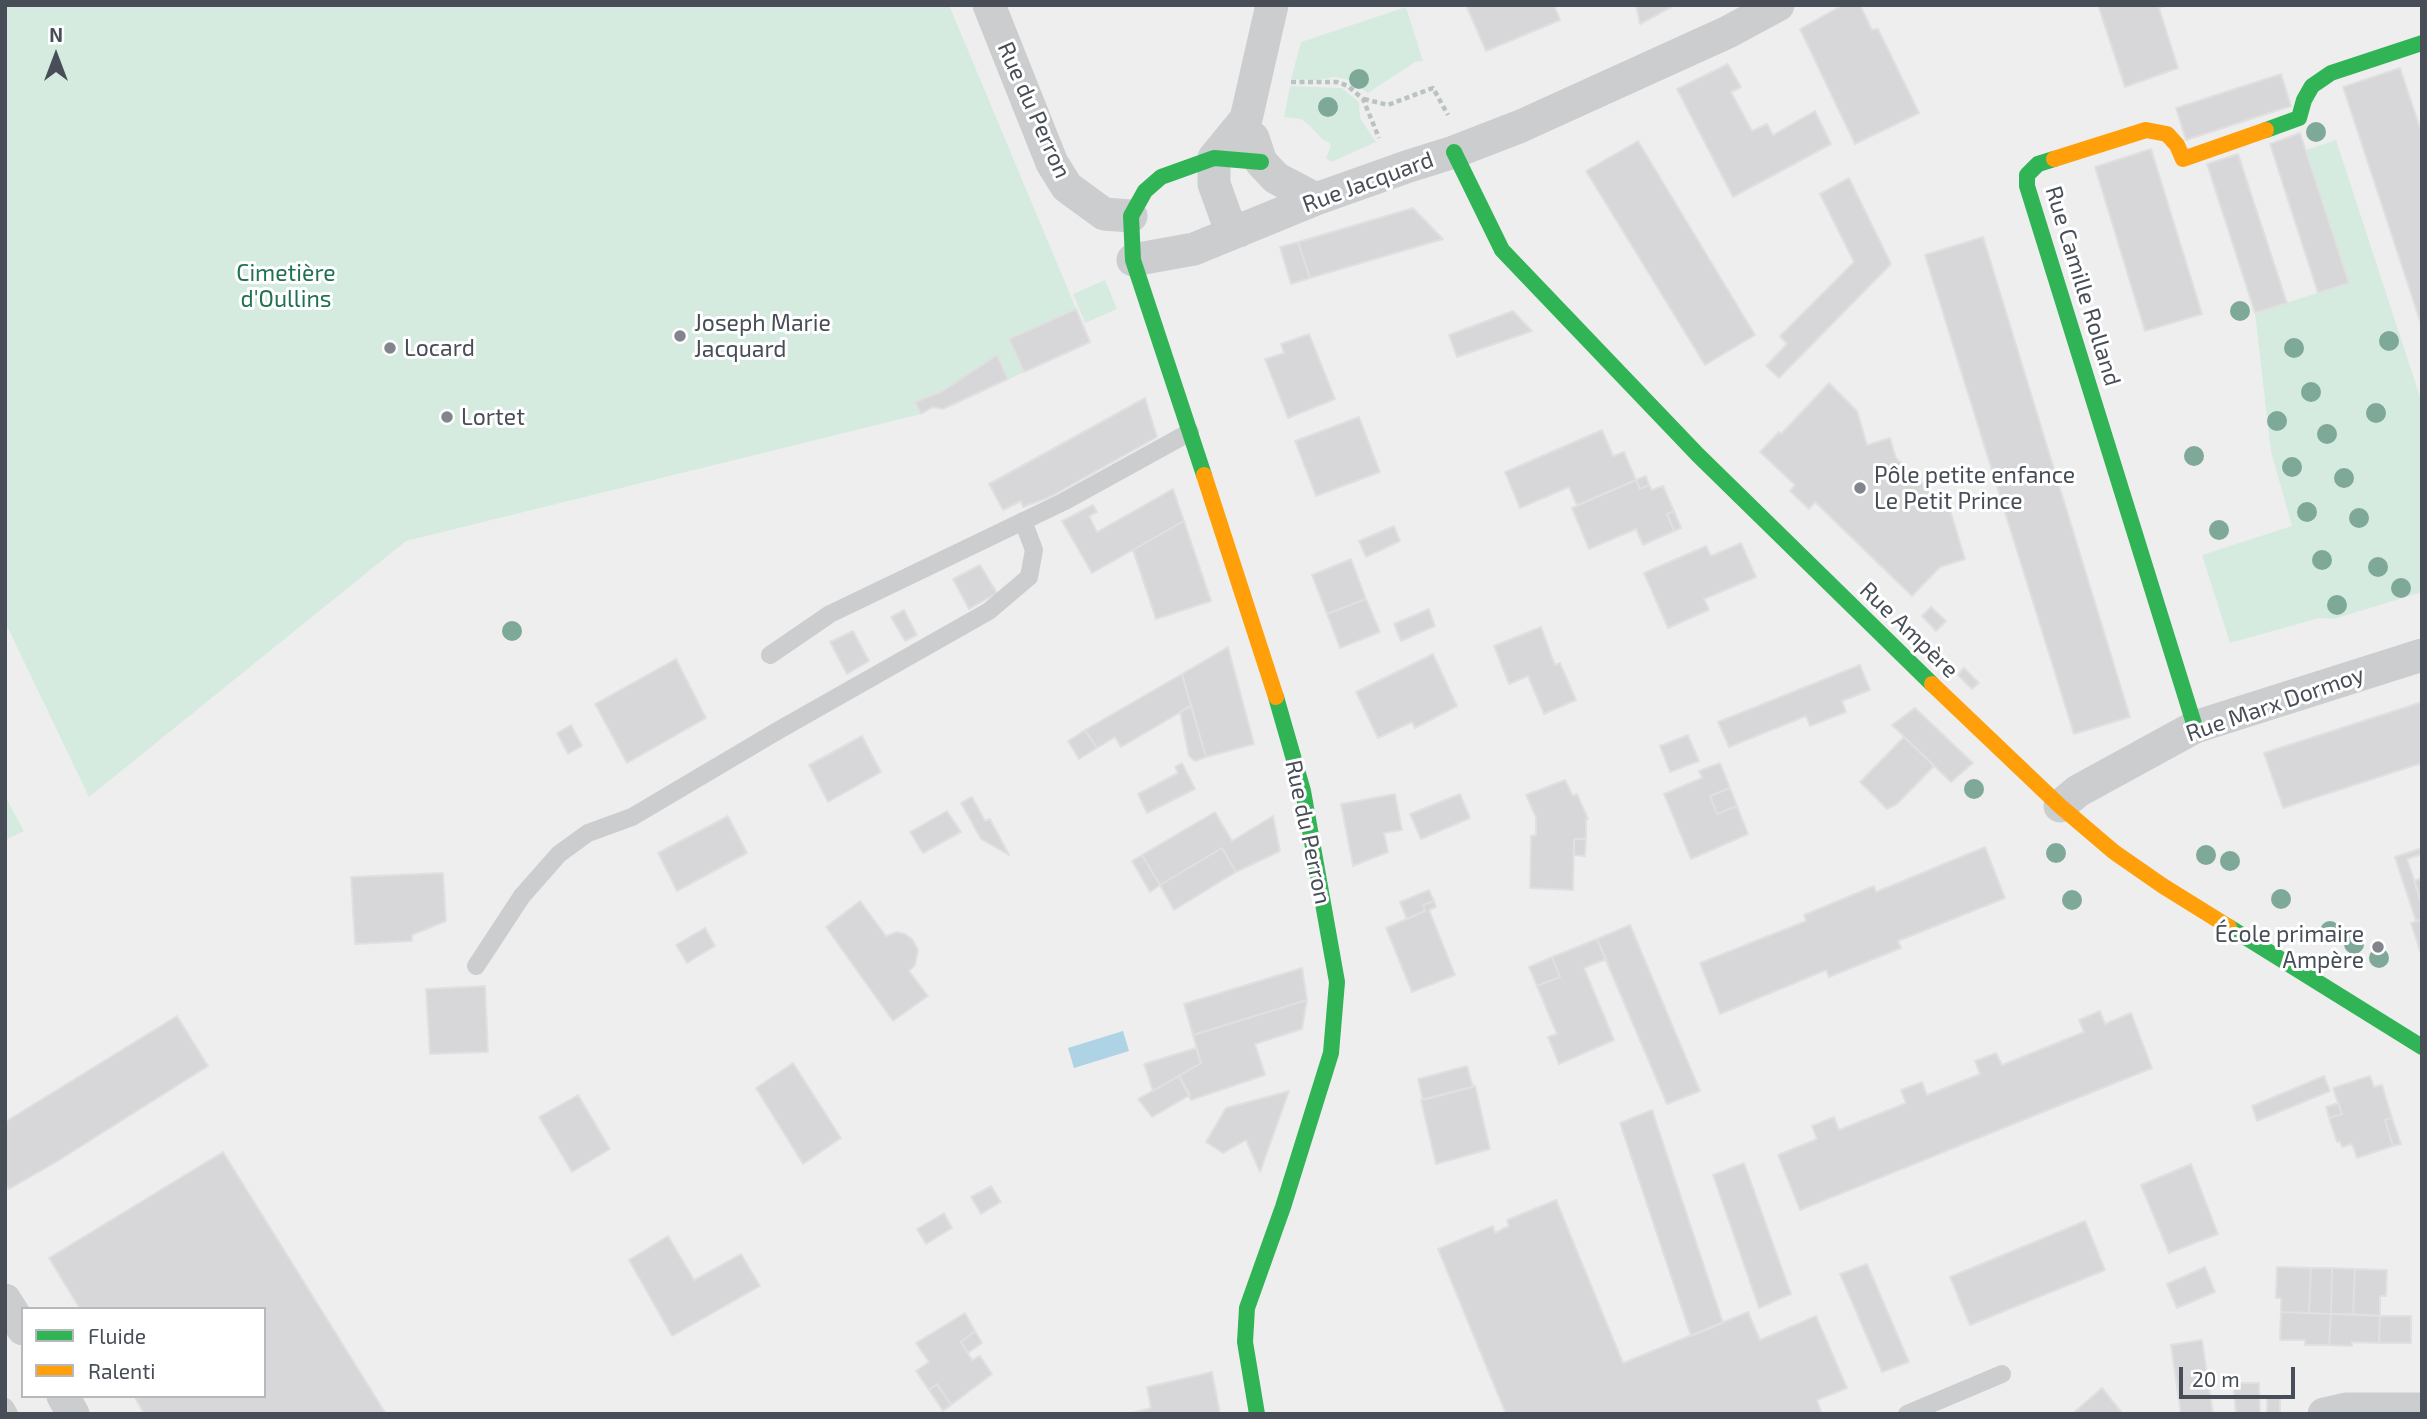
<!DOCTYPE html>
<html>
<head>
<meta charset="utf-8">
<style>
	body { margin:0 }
	#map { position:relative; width:2427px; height:1419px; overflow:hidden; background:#efeeee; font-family:"Exo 2",sans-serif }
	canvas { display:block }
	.frame { position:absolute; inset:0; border:7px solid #484e58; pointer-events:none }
	.legend { position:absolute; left:21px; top:1307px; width:245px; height:91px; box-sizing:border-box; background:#fff; border:2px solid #b6b8bc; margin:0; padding:9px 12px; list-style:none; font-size:21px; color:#484e58 }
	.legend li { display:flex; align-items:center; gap:14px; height:35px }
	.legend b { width:35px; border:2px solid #b6b8bc }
	.north { position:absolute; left:21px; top:21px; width:70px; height:70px; -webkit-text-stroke:5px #fff; paint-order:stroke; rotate:0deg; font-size:19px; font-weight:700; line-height:28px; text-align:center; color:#484e58 }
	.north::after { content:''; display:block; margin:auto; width:24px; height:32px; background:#484e58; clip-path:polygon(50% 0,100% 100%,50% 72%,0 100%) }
	.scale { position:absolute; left:2179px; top:1367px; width:116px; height:32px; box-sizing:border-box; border:4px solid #484e58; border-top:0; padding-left:9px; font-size:21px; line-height:24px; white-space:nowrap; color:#484e58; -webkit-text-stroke:5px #fff; paint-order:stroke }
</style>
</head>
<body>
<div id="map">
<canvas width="2427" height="1419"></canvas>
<div class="frame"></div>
<ul class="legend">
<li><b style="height:9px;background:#30b455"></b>Fluide</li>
<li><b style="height:9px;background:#ff9f0a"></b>Ralenti</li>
</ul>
<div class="north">N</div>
<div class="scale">20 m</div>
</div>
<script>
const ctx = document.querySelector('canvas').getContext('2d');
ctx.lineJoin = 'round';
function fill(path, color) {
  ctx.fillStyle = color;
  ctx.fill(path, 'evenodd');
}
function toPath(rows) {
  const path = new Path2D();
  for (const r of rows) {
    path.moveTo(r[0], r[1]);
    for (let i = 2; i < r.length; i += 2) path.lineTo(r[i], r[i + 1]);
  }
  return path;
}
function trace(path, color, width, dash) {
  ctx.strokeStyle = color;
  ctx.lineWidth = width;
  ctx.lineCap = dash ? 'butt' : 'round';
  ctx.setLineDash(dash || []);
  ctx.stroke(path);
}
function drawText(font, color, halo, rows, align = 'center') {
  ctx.font = font + ' "Exo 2",sans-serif';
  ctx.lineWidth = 6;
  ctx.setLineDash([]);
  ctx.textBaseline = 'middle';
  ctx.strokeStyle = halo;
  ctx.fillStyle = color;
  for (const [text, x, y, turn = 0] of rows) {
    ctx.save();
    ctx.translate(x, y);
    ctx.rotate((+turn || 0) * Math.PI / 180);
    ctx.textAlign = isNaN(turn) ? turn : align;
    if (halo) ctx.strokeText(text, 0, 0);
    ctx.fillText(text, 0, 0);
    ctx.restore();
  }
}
const green = toPath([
	[5,5,949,5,1090,342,943,409,933,407,921,414,406,541,89,797,5,622],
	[1406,7,1423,61,1415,62,1368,93,1346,79,1334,77,1317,80,1291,79,1301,42],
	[1290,86,1342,88,1359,102,1360,118,1376,142,1331,162,1326,158,1331,146,1329,142,1323,140,1310,126,1301,119,1284,117],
	[2336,140,2422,403,2422,592,2334,619,2319,618,2230,643,2202,555,2292,526,2271,452,2255,313,2348,283,2306,150],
	[1105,280,1117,309,1085,323,1073,294],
	[5,796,24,831,5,840]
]);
const water = toPath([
	[1123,1031,1129,1051,1074,1068,1068,1048]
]);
const building = toPath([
	[1466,5,1554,5,1560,20,1486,51,1466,5],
	[1636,5,1675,5,1640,24,1636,5],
	[1843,5,1860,5,1872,30,1878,29,1919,113,1855,144,1800,29,1843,5],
	[2098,5,2168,5,2159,8,2178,68,2125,87,2098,5],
	[1728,64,1741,87,1731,92,1752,131,1767,124,1773,135,1815,111,1831,144,1733,197,1677,89,1728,64],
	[2400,68,2422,134,2422,327,2343,87,2400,68],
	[2281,74,2291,106,2186,140,2176,108,2281,74],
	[2300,133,2349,283,2318,293,2270,144,2300,133],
	[1638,141,1755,335,1705,365,1586,171,1638,141],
	[2151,149,2202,314,2145,331,2095,167,2151,149],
	[2238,154,2287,303,2255,313,2207,164,2238,154],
	[1849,178,1891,264,1779,378,1766,366,1787,344,1780,336,1854,262,1820,194,1849,178],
	[1413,208,1443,239,1310,278,1298,242,1413,208],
	[1983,237,2130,717,2074,734,1925,255,1983,237],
	[1298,242,1310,278,1291,284,1280,247,1298,242],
	[1076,309,1090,342,1024,372,1009,339,1076,309],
	[1513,311,1532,331,1457,357,1449,335,1513,311],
	[1309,334,1335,399,1288,418,1265,359,1284,353,1281,344,1309,334],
	[997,355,1008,379,943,409,933,407,921,414,915,402,941,392,997,355],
	[1829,383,1857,411,1867,445,1890,438,1896,458,1950,510,1965,559,1940,567,1912,596,1815,502,1809,509,1790,491,1795,485,1760,452,1779,432,1781,434,1829,383],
	[1145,398,1157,437,1050,497,1023,507,1021,501,1003,510,989,484,1145,398],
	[1359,417,1380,472,1316,496,1295,441,1359,417],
	[1602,430,1613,456,1624,452,1636,480,1577,505,1569,487,1520,508,1505,472,1602,430],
	[1646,476,1649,485,1640,489,1636,480,1646,476],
	[1636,480,1640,489,1649,485,1652,490,1663,486,1674,511,1667,514,1674,531,1643,545,1636,529,1589,549,1572,508,1636,480],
	[1173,489,1184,521,1092,573,1062,521,1093,505,1097,512,1089,516,1097,532,1173,489],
	[1674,511,1681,528,1674,531,1667,514,1674,511],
	[1184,521,1211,601,1156,619,1133,550,1184,521],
	[1394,526,1400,541,1366,557,1359,541,1394,526],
	[1741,543,1756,577,1704,599,1709,610,1668,628,1644,573,1706,546,1711,556,1741,543],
	[1351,559,1366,599,1327,614,1312,575,1351,559],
	[980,565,997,593,969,609,953,579,980,565],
	[1366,599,1380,632,1340,648,1327,614,1366,599],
	[1931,607,1946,621,1936,631,1922,616,1931,607],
	[1429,609,1435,626,1401,641,1394,624,1429,609],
	[904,610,917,635,905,641,891,617,904,610],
	[1541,627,1555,665,1560,663,1576,700,1544,714,1528,676,1509,684,1494,646,1541,627],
	[853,631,869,661,847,674,830,642,853,631],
	[1228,647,1254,744,1206,757,1182,674,1228,647],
	[1433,654,1457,706,1415,728,1412,722,1378,738,1356,692,1433,654],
	[676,659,706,718,627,763,595,704,676,659],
	[1860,665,1870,690,1842,701,1846,712,1810,726,1806,716,1729,747,1718,722,1860,665],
	[1964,668,1979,683,1972,689,1958,675,1964,668],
	[1182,674,1191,706,1121,747,1115,737,1097,748,1085,730,1182,674],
	[2422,702,2422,763,2283,808,2264,753,2422,702],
	[1191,706,1206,757,1195,761,1189,756,1180,712,1191,706],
	[1915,708,1973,763,1951,782,1892,725,1915,708],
	[571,725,582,746,568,754,557,733,571,725],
	[1085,730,1097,748,1079,759,1068,741,1085,730],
	[1688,735,1699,761,1670,772,1660,746,1688,735],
	[862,736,881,772,828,802,809,765,862,736],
	[1904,737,1934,766,1897,804,1887,809,1860,782,1904,737],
	[1182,763,1195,789,1147,813,1138,794,1178,773,1175,767,1182,763],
	[1720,763,1730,788,1710,796,1717,814,1737,806,1748,834,1691,859,1664,794,1702,778,1699,771,1720,763],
	[1565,780,1573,796,1577,794,1588,819,1586,819,1586,839,1574,839,1573,890,1530,888,1531,836,1536,835,1536,817,1526,795,1565,780],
	[1730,788,1737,806,1717,814,1710,796,1730,788],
	[1395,794,1402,830,1384,833,1388,852,1353,866,1341,804,1395,794],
	[1460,794,1470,818,1421,839,1410,814,1460,794],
	[972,797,985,821,990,819,1009,855,981,839,961,803,972,797],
	[947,811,961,832,923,853,910,832,947,811],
	[1215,812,1232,841,1273,816,1280,851,1236,872,1222,848,1160,885,1142,855,1215,812],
	[728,816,747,853,677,891,658,853,728,816],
	[1574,839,1586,839,1585,856,1574,855,1574,839],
	[1985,847,2005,898,1898,941,1901,948,1829,977,1826,970,1720,1014,1700,963,1806,921,1804,915,1874,886,1876,892,1985,847],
	[1222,848,1236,872,1174,910,1160,885,1222,848],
	[2422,848,2422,854,2407,859,2422,903,2422,919,2416,921,2395,857,2422,848],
	[1142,855,1160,885,1150,892,1132,861,1142,855],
	[443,873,446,921,412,935,412,941,355,944,351,877,443,873],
	[2422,878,2422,903,2421,903,2414,881,2422,878],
	[1429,890,1434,901,1423,905,1425,911,1407,919,1400,902,1429,890],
	[860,901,886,936,897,932,905,934,912,939,918,950,915,965,909,971,928,996,893,1021,826,927,860,901],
	[1434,901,1436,907,1429,910,1455,975,1412,992,1386,928,1425,911,1423,905,1434,901],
	[2422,919,2422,957,2411,923,2422,919],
	[1630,925,1700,1091,1667,1104,1597,939,1630,925],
	[705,928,715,946,687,963,676,945,705,928],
	[1597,939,1606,959,1584,968,1614,1040,1559,1064,1548,1037,1557,1034,1537,986,1560,977,1552,957,1597,939],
	[1552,957,1560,977,1537,986,1529,967,1552,957],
	[1302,968,1307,1000,1193,1035,1184,1004,1302,968],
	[485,986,488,1052,430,1054,426,989,485,986],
	[1307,1000,1302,1029,1255,1044,1265,1075,1191,1100,1179,1076,1201,1063,1193,1035,1307,1000],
	[2100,1011,2105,1024,2131,1013,2152,1068,1800,1210,1778,1155,1817,1139,1812,1126,1834,1117,1839,1130,1906,1103,1901,1090,1922,1082,1927,1095,1980,1074,1975,1061,1996,1053,2002,1065,2084,1032,2079,1020,2100,1011],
	[177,1016,208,1066,56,1162,9,1189,5,1184,5,1122,177,1016],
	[1196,1048,1201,1063,1153,1091,1144,1064,1196,1048],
	[793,1063,841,1138,803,1164,756,1088,793,1063],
	[1467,1066,1473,1087,1423,1100,1418,1079,1467,1066],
	[1179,1076,1190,1095,1152,1117,1138,1099,1179,1076],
	[2324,1076,2330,1091,2257,1121,2252,1106,2324,1076],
	[2370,1076,2374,1087,2382,1085,2392,1118,2385,1120,2393,1146,2357,1158,2352,1144,2342,1147,2340,1141,2337,1142,2329,1118,2342,1114,2333,1088,2370,1076],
	[1475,1086,1490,1149,1436,1164,1421,1100,1475,1086],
	[1289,1091,1260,1172,1246,1140,1223,1153,1206,1142,1226,1108,1289,1091],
	[578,1095,610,1149,572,1172,539,1117,578,1095],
	[2338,1103,2342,1114,2329,1118,2326,1107,2338,1103],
	[1652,1110,1723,1323,1691,1336,1620,1123,1652,1110],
	[2392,1118,2401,1144,2393,1146,2385,1120,2392,1118],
	[223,1152,386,1414,144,1414,134,1396,264,1396,264,1309,80,1309,49,1258,223,1152],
	[1744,1163,1791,1294,1759,1308,1713,1175,1744,1163],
	[2191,1164,2218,1234,2169,1253,2141,1185,2191,1164],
	[991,1186,1001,1202,981,1214,971,1197,991,1186],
	[1556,1200,1623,1363,1748,1312,1760,1340,1816,1316,1847,1388,1817,1400,1822,1414,1506,1414,1438,1249,1493,1226,1495,1233,1509,1226,1507,1220,1556,1200],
	[944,1213,952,1228,926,1244,917,1229,944,1213],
	[2085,1221,2105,1270,1970,1325,1950,1277,2085,1221],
	[668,1236,694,1280,741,1254,760,1286,672,1336,629,1260,668,1236],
	[1867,1264,1909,1362,1882,1372,1840,1274,1867,1264],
	[2205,1267,2215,1292,2177,1308,2167,1284,2205,1267],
	[2277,1267,2311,1268,2309,1313,2281,1312,2281,1298,2276,1298,2277,1267],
	[2311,1268,2332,1268,2331,1314,2309,1313,2311,1268],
	[2332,1268,2355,1269,2353,1314,2331,1314,2332,1268],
	[2355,1269,2387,1270,2386,1296,2380,1296,2380,1316,2353,1314,2355,1269],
	[2281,1312,2331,1314,2329,1345,2305,1345,2305,1340,2280,1340,2281,1312],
	[965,1313,975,1331,961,1342,972,1360,980,1356,992,1374,951,1405,937,1384,929,1390,916,1371,929,1362,916,1343,965,1313],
	[2331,1314,2380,1316,2379,1343,2352,1342,2352,1346,2329,1345,2331,1314],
	[2380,1316,2411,1316,2411,1343,2379,1343,2380,1316],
	[975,1331,982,1343,968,1353,961,1342,975,1331],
	[2202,1340,2213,1414,2181,1414,2171,1345,2202,1340],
	[1212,1372,1220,1414,1128,1414,1151,1408,1147,1387,1212,1372],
	[2233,1383,2259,1383,2260,1414,2236,1414,2233,1383],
	[937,1384,951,1405,943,1411,929,1390,937,1384],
	[2102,1388,2123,1414,2072,1414,2102,1388],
	[2267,1396,2280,1396,2280,1414,2267,1414,2267,1396]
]);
const path = toPath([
	[1291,82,1337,82,1348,86,1363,99,1379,138],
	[1364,99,1388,105,1433,88,1448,115]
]);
const lane = toPath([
	[770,655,830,614,1063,502,1190,432],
	[476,966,522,896,559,854,588,833,632,817,779,730,989,611,1029,577,1034,550,1023,521],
	[5,1407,9,1414],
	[1907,1414,2002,1374]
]);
const street = toPath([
	[989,5,1052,163,1067,187,1104,214,1131,216],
	[1253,138,1261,162,1276,178,1316,199],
	[1239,231,1227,220,1214,184,1214,158,1246,119,1272,5],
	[1133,260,1194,249,1316,199,1409,166,1454,152,1521,126,1728,32,1778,5],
	[2060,806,2078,791,2195,727,2422,655],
	[5,1300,23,1329],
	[63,1396,73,1414],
	[2324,1414,2346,1409,2422,1409]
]);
const fast = toPath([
	[2266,130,2299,118,2304,100,2312,86,2331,73,2422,43],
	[1454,152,1502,250,1698,455,1932,684],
	[2054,159,2038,164,2027,175,2027,186,2195,727],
	[1204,475,1133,260,1131,216,1145,191,1161,177,1214,158,1261,162],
	[2229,927,2422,1047],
	[1257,1414,1245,1342,1247,1308,1283,1207,1331,1053,1337,982,1303,791,1276,697]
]);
const slow = toPath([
	[2054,159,2146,130,2167,134,2177,145,2183,159,2266,130],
	[1204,475,1276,697],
	[1932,684,2060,806,2114,852,2163,886,2229,927]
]);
const trees = [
	[1359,79],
	[1328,107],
	[2316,132],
	[2240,311],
	[2389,341],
	[2294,348],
	[2311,392],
	[2376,413],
	[2277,421],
	[2327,434],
	[2194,456],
	[2292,467],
	[2344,478],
	[2307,512],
	[2359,518],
	[2219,530],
	[2322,560],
	[2378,567],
	[2401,588],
	[2337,605],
	[512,631],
	[1974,789],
	[2056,853],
	[2206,855],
	[2230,861],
	[2281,899],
	[2072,900],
	[2330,931],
	[2354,944],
	[2379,958]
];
const markers = [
	[680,336,7,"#82868c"],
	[390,348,7,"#82868c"],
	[447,417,7,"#82868c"],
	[1860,488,7,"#82868c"],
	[2378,947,7,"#82868c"]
];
const streetNames = [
	["Rue du Perron",1034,110,66],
	["Rue Jacquard",1368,182,-20],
	["Rue Camille Rolland",2083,286,73],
	["Rue Ampère",1909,630,44],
	["Rue Marx Dormoy",2275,704,-19],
	["Rue du Perron",1308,832,78]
];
const parkNames = [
	["Cimetière",286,273],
	["d'Oullins",286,299]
];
const poiNames = [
	["Joseph Marie",694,323],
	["Jacquard",694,349],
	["Locard",404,348],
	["Lortet",461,417],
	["Pôle petite enfance",1874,475],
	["Le Petit Prince",1874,501],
	["École primaire",2364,934,"right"],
	["Ampère",2364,960,"right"]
];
fill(green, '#d5ebe0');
fill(water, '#aed3e5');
fill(building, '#d7d6d9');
trace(building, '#e0e0e1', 2);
trace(path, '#b9c3c1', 4.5, [5, 3.5]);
trace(lane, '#cbcdcf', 18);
trace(street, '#cbcdcf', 33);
trace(fast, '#30b455', 16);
trace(slow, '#ff9f0a', 16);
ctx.fillStyle = '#7ea999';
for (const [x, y] of trees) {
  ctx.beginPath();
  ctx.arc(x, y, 10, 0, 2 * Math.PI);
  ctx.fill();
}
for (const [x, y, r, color] of markers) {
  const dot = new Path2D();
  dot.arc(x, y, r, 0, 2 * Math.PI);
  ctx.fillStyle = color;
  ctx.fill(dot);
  trace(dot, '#fff', 2.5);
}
drawText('23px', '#484e58', '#fff', streetNames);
drawText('23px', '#217153', '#fff', parkNames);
drawText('23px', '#484e58', '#fff', poiNames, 'left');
</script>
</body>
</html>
